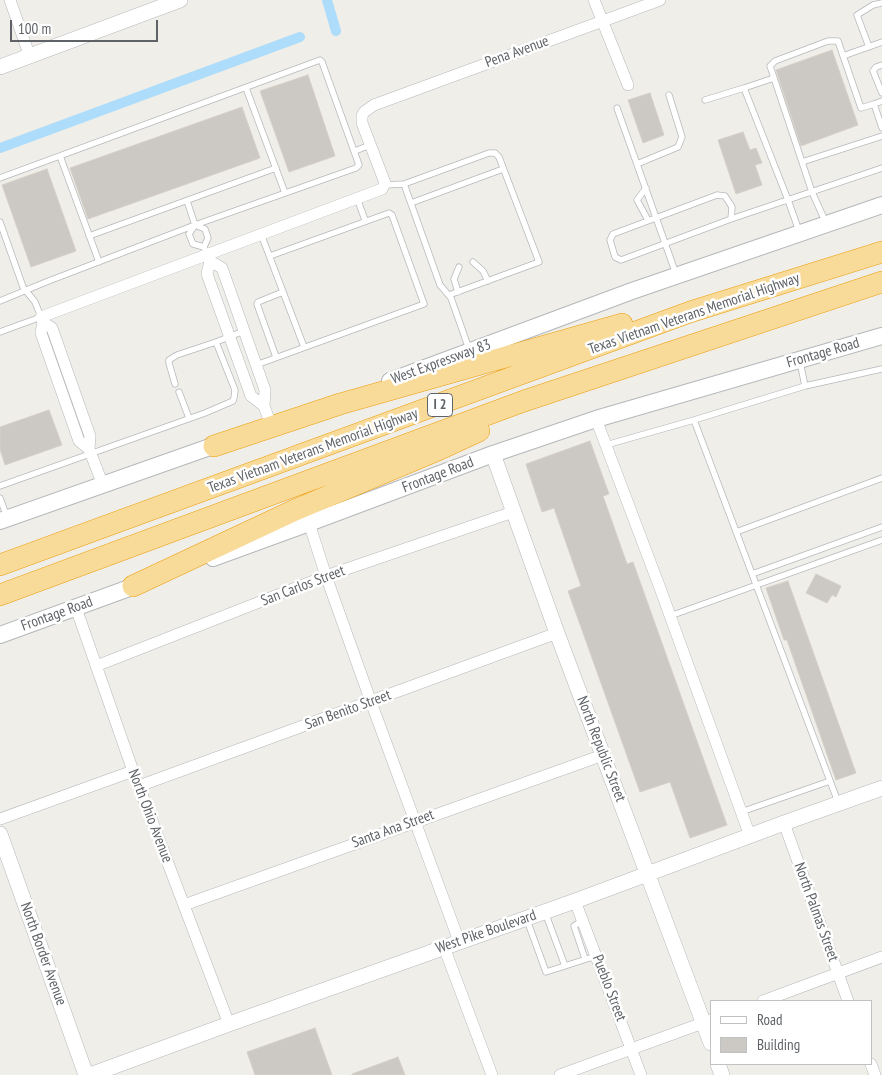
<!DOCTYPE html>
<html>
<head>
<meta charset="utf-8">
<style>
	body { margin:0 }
	#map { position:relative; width:882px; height:1075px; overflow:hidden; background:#f0eee8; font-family:"PT Sans Narrow",sans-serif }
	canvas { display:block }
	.legend { position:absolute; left:710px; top:1000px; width:162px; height:65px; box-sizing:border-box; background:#fff; border:1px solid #bfc1c2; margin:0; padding:6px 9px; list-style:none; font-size:15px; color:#5f6367 }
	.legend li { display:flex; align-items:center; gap:10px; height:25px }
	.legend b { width:25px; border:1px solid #bfc1c2 }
	.scale { position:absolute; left:10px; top:20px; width:148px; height:22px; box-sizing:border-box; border:2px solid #5f6367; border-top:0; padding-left:6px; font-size:15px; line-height:18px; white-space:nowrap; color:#5f6367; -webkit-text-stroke:4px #fff; paint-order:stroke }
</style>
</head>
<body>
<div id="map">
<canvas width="882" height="1075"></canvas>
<ul class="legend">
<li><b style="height:6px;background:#fff"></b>Road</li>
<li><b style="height:14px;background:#ccc9c4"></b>Building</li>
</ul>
<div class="scale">100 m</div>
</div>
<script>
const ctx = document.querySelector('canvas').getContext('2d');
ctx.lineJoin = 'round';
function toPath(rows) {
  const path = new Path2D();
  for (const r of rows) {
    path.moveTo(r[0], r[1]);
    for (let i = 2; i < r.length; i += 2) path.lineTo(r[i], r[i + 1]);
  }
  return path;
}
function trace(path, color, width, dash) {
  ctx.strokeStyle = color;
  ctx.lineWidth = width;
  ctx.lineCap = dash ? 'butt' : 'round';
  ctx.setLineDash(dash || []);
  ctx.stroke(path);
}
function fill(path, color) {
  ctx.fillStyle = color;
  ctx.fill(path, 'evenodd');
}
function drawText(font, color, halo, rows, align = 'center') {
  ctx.font = font + ' "PT Sans Narrow",sans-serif';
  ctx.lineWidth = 5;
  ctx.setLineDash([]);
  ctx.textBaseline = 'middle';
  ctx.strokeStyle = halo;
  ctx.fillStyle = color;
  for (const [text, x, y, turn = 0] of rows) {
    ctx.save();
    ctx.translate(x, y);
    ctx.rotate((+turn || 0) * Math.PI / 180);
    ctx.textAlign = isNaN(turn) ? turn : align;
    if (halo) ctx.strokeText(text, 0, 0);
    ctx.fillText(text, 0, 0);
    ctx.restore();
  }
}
const canal = toPath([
	[327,0,336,31],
	[0,148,300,37]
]);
const building = toPath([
	[832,50,858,125,801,146,776,70,832,50],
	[308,75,335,156,289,172,260,91,308,75],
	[650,93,664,135,643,143,628,100,650,93],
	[242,107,260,158,88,219,70,168,242,107],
	[743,132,750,150,756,148,762,163,755,165,762,185,736,194,718,140,743,132],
	[47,169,76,251,31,267,2,185,47,169],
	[49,410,62,445,5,465,0,449,0,427,49,410],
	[590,441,609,494,603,496,627,564,633,562,727,825,690,838,670,782,640,792,568,591,581,586,554,508,542,512,526,464,590,441],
	[816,574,841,586,836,597,832,595,827,603,806,593,816,574],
	[788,581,856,773,836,780,787,640,784,640,766,588,788,581],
	[315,1028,332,1075,255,1075,247,1052,315,1028],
	[398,1057,405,1075,352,1075,352,1074,398,1057]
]);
const service = toPath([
	[869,47,857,15,873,5,882,3],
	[843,56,882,42],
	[882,65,876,67,873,71,882,93],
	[246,88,285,193],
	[744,88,774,78],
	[705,100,744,88,788,200,799,231],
	[874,104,882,101],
	[617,108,676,274],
	[355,151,370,145],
	[60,156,99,262],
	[802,162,882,136],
	[637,164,678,147,682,137,669,95],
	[0,178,320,60,322,62,359,165,356,168,195,225,46,282,0,301],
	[404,184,489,153,495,153,499,157,539,262,449,295],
	[384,185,404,184,440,285,451,298,469,349],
	[646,188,637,200,648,220],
	[717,195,725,196,732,207,731,219,621,260,615,257,610,240,613,234,717,195],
	[357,198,365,220],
	[187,201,195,225],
	[411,203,503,169],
	[731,219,882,168],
	[0,222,23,287,35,302,41,317,0,332],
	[826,223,812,192,770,66,775,61,828,41,838,41,861,108,874,104,882,128],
	[195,225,189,234,193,244,204,247,207,254],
	[195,225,205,229,208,238,204,247],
	[261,234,304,347],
	[89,236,276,168],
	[473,262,483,271,488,281],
	[458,292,454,279,459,267],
	[216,342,244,331],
	[276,357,257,304,258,302,283,292],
	[800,362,805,386],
	[256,365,424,304,392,215,389,213,270,256],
	[179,392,189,418],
	[694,420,838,802],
	[606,445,694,420,805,386,882,369],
	[0,486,205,413,233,401,234,398,235,390,216,342,177,355,169,360,169,363,175,384],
	[0,498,7,517],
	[736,532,882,478],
	[752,574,882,527],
	[670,616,882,540],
	[741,812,830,781],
	[545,912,565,966],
	[527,920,546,972,596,956],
	[583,920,574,926,585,959]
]);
const minor = toPath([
	[10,0,30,57],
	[594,0,628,85],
	[207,254,210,261,222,268,265,390,264,406,271,425],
	[210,261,207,274,251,396,264,406],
	[43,322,52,328,90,436,89,449,103,485],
	[596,419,660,588,750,836],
	[89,449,79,441,41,333,43,322,41,317,382,189,385,183,362,123,362,116,364,112,374,105,660,0],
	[309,523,326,576,371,702,459,941],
	[76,608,133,771,229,1024],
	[96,666,326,576,513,512],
	[139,786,557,633],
	[0,819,133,771],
	[784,823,848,1001],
	[575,901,641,1075],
	[184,905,603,755],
	[444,947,492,1075],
	[763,1001,882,957],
	[871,1064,875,1075],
	[560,1075,711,1020]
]);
const tertiary = toPath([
	[0,67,180,0],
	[493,454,557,633,711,1043],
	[0,834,86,1075],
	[718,1064,722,1075],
	[90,1075,229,1024,575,901,784,823,882,788]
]);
const secondary = toPath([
	[390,381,632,291,882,205],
	[0,521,224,442],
	[213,558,309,523,493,454,596,419,882,336],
	[0,635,143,583]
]);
const motorway = toPath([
	[214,446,340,404,622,324],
	[0,565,690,312,882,252],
	[133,586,295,510,440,449,479,431],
	[0,595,524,401,882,282]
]);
const shields = [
	[440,405,25]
];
const shieldNames = [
	["I 2",440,405]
];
const streetNames = [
	["Pena Avenue",517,52,-20],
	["Texas Vietnam Veterans Memorial Highway",694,314,-19],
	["Frontage Road",823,353,-16],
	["West Expressway 83",441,362,-20],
	["Texas Vietnam Veterans Memorial Highway",313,451,-20],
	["Frontage Road",438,475,-21],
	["San Carlos Street",303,586,-21],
	["Frontage Road",57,614,-20],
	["San Benito Street",348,710,-20],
	["North Republic Street",601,749,69],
	["North Ohio Avenue",150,816,69],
	["Santa Ana Street",393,829,-20],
	["North Palmas Street",816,912,70],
	["West Pike Boulevard",486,932,-19],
	["North Border Avenue",43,954,70],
	["Pueblo Street",609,988,69]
];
trace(canal, '#aeddfb', 10);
fill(building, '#ccc9c4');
trace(building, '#d5d0c7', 1);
trace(service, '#b5b8bc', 7);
trace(minor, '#b5b8bc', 12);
trace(tertiary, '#b5b8bc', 16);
trace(secondary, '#b4b7bb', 18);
trace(motorway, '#ec9d0c', 22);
trace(service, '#fff', 5.5);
trace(minor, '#fff', 11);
trace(tertiary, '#fff', 15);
trace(secondary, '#fff', 16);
trace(motorway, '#f8db98', 21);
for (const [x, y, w] of shields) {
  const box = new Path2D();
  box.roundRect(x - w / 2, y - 11.5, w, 23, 4);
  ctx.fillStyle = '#fff';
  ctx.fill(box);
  trace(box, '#5f6367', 1);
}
drawText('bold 14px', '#5f6367', null, shieldNames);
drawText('15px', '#5f6367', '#fff', streetNames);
</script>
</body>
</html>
